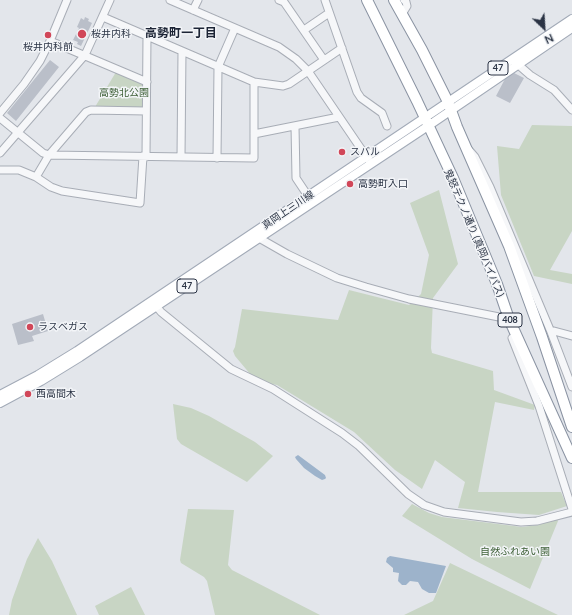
<!DOCTYPE html>
<html>
<head>
<meta charset="utf-8">
<style>
	body { margin:0 }
	#map { position:relative; width:572px; height:615px; overflow:hidden; background:#e3e6eb; font-family:Lato,sans-serif }
	canvas { display:block }
	.north { position:absolute; left:524px; top:8px; width:40px; height:40px; -webkit-text-stroke:3px #f3f5f8; paint-order:stroke; rotate:155deg; font-size:11px; font-weight:700; line-height:16px; text-align:center; color:#2a3344 }
	.north::after { content:''; display:block; margin:auto; width:14px; height:18px; background:#2a3344; clip-path:polygon(50% 0,100% 100%,50% 72%,0 100%) }
</style>
</head>
<body>
<div id="map">
<canvas width="572" height="615"></canvas>
<div class="north">N</div>
</div>
<script>
const ctx = document.querySelector('canvas').getContext('2d');
ctx.lineJoin = 'round';
function fill(path, color) {
  ctx.fillStyle = color;
  ctx.fill(path, 'evenodd');
}
function toPath(rows) {
  const path = new Path2D();
  for (const r of rows) {
    path.moveTo(r[0], r[1]);
    for (let i = 2; i < r.length; i += 2) path.lineTo(r[i], r[i + 1]);
  }
  return path;
}
function trace(path, color, width, dash) {
  ctx.strokeStyle = color;
  ctx.lineWidth = width;
  ctx.lineCap = dash ? 'butt' : 'round';
  ctx.setLineDash(dash || []);
  ctx.stroke(path);
}
function drawText(font, color, halo, rows, align = 'center') {
  ctx.font = font + ' Lato,"Noto Sans JP",sans-serif';
  ctx.lineWidth = 3;
  ctx.setLineDash([]);
  ctx.textBaseline = 'middle';
  ctx.strokeStyle = halo;
  ctx.fillStyle = color;
  for (const [text, x, y, turn = 0] of rows) {
    ctx.save();
    ctx.translate(x, y);
    ctx.rotate((+turn || 0) * Math.PI / 180);
    ctx.textAlign = isNaN(turn) ? turn : align;
    if (halo) ctx.strokeText(text, 0, 0);
    ctx.fillText(text, 0, 0);
    ctx.restore();
  }
}
const green = toPath([
	[116,72,144,83,143,108,95,107],
	[532,125,572,126,572,231,550,270,572,274,572,284,534,276,501,195,497,146,519,149],
	[439,190,458,264,433,298,431,348,432,353,493,371,494,390,535,405,534,410,495,402,478,492,561,492,567,506,539,515,497,512,458,508,465,482,435,460,422,489,395,470,354,432,277,385,256,381,235,356,233,351,235,347,242,309,338,320,349,290,409,305,421,294,429,255,410,203],
	[173,404,191,408,209,416,255,442,273,456,247,482,181,444,177,439],
	[412,504,429,513,442,517,522,527,538,525,557,519,558,521,530,589,472,559,402,516],
	[188,509,234,510,228,565,232,570,320,615,215,615,207,581,204,577,181,563,180,560],
	[38,538,52,561,77,615,9,615,12,600,27,559],
	[450,563,558,615,404,615,433,601],
	[131,587,145,615,99,615,95,606]
]);
const water = toPath([
	[298,455,325,475,326,478,325,479,322,480,315,476,304,468,296,459,295,457],
	[390,556,446,566,436,593,429,593,422,589,418,582,410,581,406,585,402,585,398,581,399,573,393,572,393,568,386,562,387,558]
]);
const building = toPath([
	[85,17,89,19,88,21,92,23,81,46,77,44,78,42,73,40,79,28,77,27,81,18,84,20],
	[50,60,59,67,16,121,7,113],
	[514,73,524,78,510,103,496,96,506,77],
	[43,314,48,331,32,336,34,341,18,345,12,324]
]);
const minor = toPath([
	[170,0,279,47,296,59,308,71,370,162],
	[279,0,284,2,324,60],
	[325,0,357,92,361,98,382,113,387,126],
	[193,10,198,0],
	[400,12,404,11,407,6,406,2,404,0],
	[103,17,254,82,283,86,289,84,342,48],
	[304,30,329,13],
	[50,41,147,82],
	[514,61,530,75,554,90,572,110],
	[0,113,24,84,40,61,50,41,67,0],
	[0,118,43,153,49,155,254,158,254,82],
	[295,126,296,178,308,196],
	[254,134,339,117],
	[469,150,475,157,490,187,551,332,572,387],
	[0,153,85,55,110,0],
	[146,157,147,36],
	[181,157,182,51],
	[217,158,218,67,235,28],
	[0,170,19,170,36,177,51,187,62,191,140,203,143,156],
	[36,177,49,155,86,112,91,110,146,111],
	[259,238,287,254,337,278,366,287,409,299,509,319,510,322],
	[153,302,161,312,231,369,273,389,342,433,359,446,408,494,424,505,444,512,521,522,537,521,572,512],
	[551,332,554,331,572,336],
	[512,338,539,406,572,509]
]);
const major = toPath([
	[0,395,38,375,77,351,572,19],
	[0,403,41,381,80,357,428,126,572,28]
]);
const highway = toPath([
	[367,0,417,101,453,178,497,284,509,319,572,458],
	[394,0,422,50,448,102,457,127,509,246,542,337,572,427]
]);
const markers = [
	[82,34,5,"#d14759"],
	[48,35,4,"#d14759"],
	[342,152,4,"#d14759"],
	[350,184,4,"#d14759"],
	[30,327,4,"#d14759"],
	[28,394,4,"#d14759"]
];
const shields = [
	[498,68,20],
	[187,286,20],
	[510,320,24]
];
const shieldNames = [
	["47",498,68],
	["47",187,286],
	["408",510,320]
];
const poiNames = [
	["桜井内科",91,34],
	["桜井内科前",48,47,"center"],
	["スバル",350,152],
	["高勢町入口",358,184],
	["ラスベガス",38,327],
	["西高間木",36,394]
];
const parkNames = [
	["高勢北公園",124,93],
	["自然ふれあい園",515,552]
];
const streetNames = [
	["真岡上三川線",288,210,-34],
	["鬼怒テクノ通り (真岡バイパス)",474,233,67]
];
const quarterNames = [
	["高勢町一丁目",181,33]
];
fill(green, '#c8d5c4');
fill(water, '#9db3cb');
fill(building, '#babfc9');
trace(minor, '#a8adb6', 9);
trace(major, '#a2aab7', 10);
trace(highway, '#8a93a2', 12);
trace(minor, '#f6f7f9', 7);
trace(major, '#fff', 8);
trace(highway, '#fff', 10);
for (const [x, y, r, color] of markers) {
  const dot = new Path2D();
  dot.arc(x, y, r, 0, 2 * Math.PI);
  ctx.fillStyle = color;
  ctx.fill(dot);
  trace(dot, '#f3f5f8', 1.5);
}
for (const [x, y, w] of shields) {
  const box = new Path2D();
  box.roundRect(x - w / 2, y - 7, w, 14, 3);
  ctx.fillStyle = '#f3f5f8';
  ctx.fill(box);
  trace(box, '#2a3344', 1);
}
drawText('bold 9px', '#2a3344', null, shieldNames);
drawText('10px', '#2a3344', '#f3f5f8', poiNames, 'left');
drawText('10px', '#3e6037', '#f3f5f8', parkNames);
drawText('10px', '#2a3344', '#f3f5f8', streetNames);
drawText('bold 12px', '#1c2435', '#f3f5f8', quarterNames);
</script>
</body>
</html>
